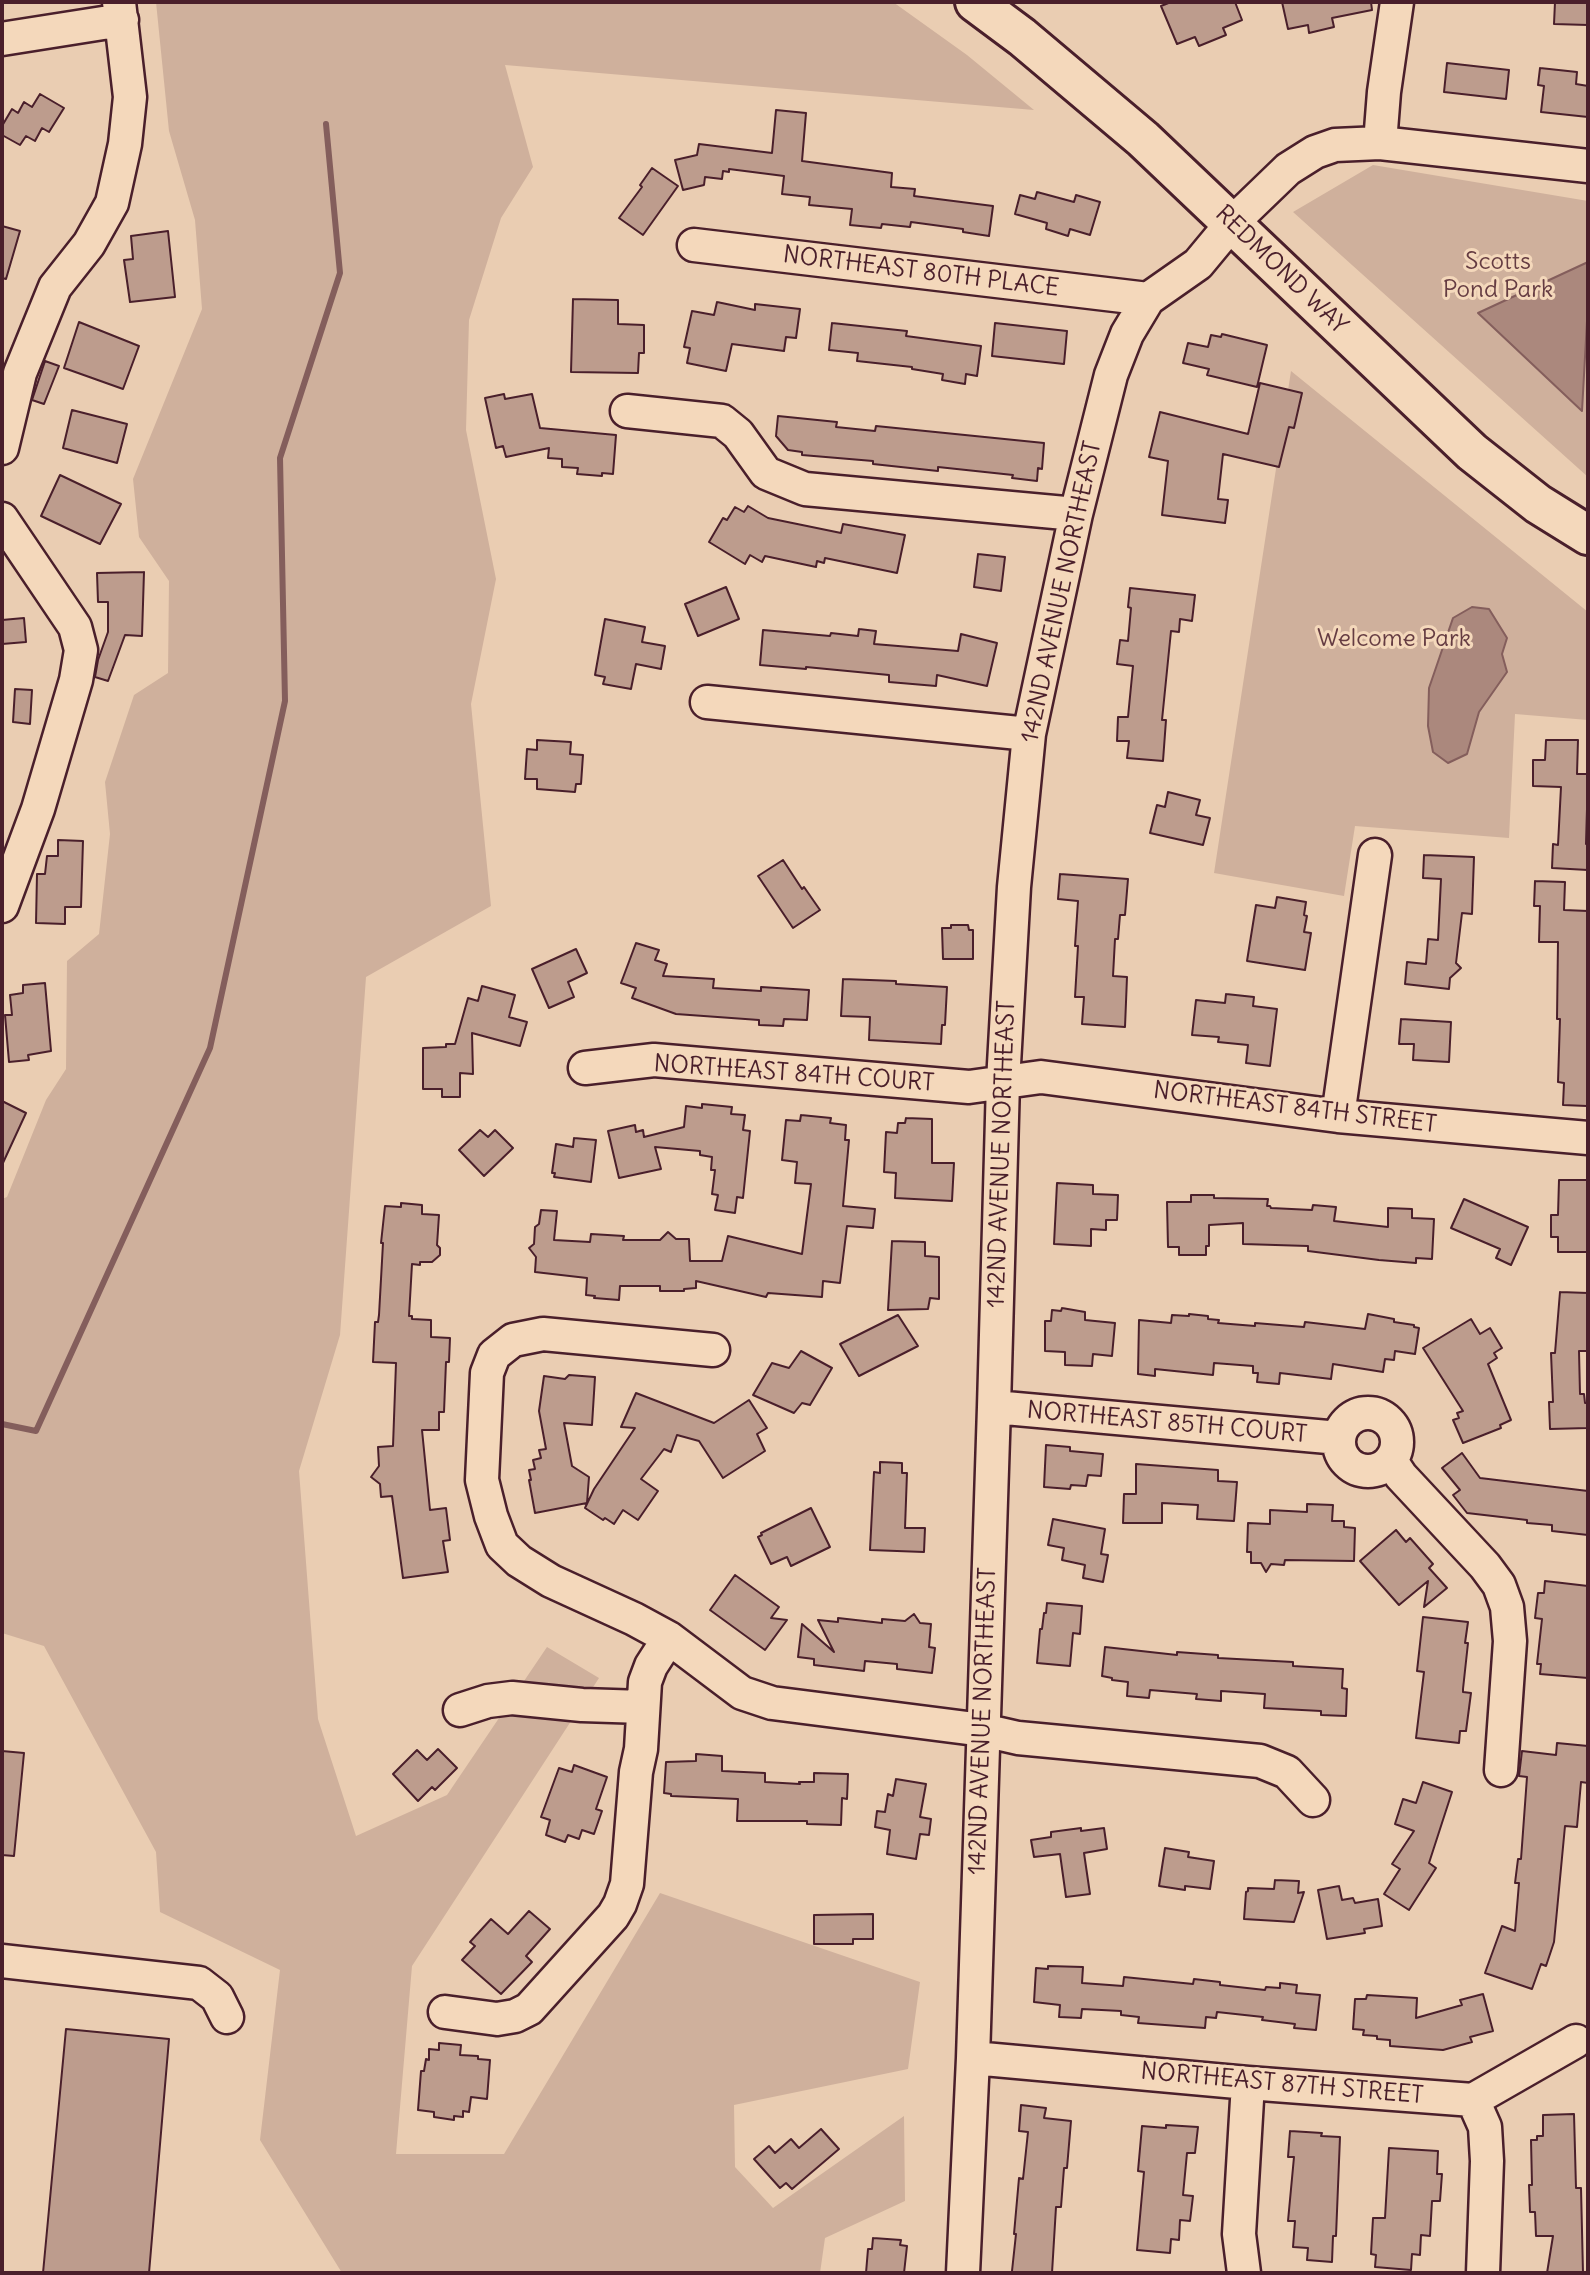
<!DOCTYPE html>
<html>
<head>
<meta charset="utf-8">
<style>
	body { margin:0 }
	#map { position:relative; width:1590px; height:2275px; overflow:hidden; background:#eacdb2; font-family:Delius,sans-serif }
	canvas { display:block }
	.frame { position:absolute; inset:0; border:4px solid #4a1f2b; pointer-events:none }
</style>
</head>
<body>
<div id="map">
<canvas width="1590" height="2275"></canvas>
<div class="frame"></div>
</div>
<script>
const ctx = document.querySelector('canvas').getContext('2d');
ctx.lineJoin = 'round';
function fill(path, color) {
  ctx.fillStyle = color;
  ctx.fill(path, 'evenodd');
}
function toPath(rows) {
  const path = new Path2D();
  for (const r of rows) {
    if (r.length === 3) {
      path.moveTo(r[0] + r[2], r[1]);
      path.arc(r[0], r[1], r[2], 0, 2 * Math.PI);
      continue;
    }
    path.moveTo(r[0], r[1]);
    for (let i = 2; i < r.length; i += 2) path.lineTo(r[i], r[i + 1]);
  }
  return path;
}
function trace(path, color, width, dash) {
  ctx.strokeStyle = color;
  ctx.lineWidth = width;
  ctx.lineCap = dash ? 'butt' : 'round';
  ctx.setLineDash(dash || []);
  ctx.stroke(path);
}
function drawText(font, color, halo, rows, align = 'center') {
  ctx.font = font + ' Delius,sans-serif';
  ctx.lineWidth = 6;
  ctx.setLineDash([]);
  ctx.textBaseline = 'middle';
  ctx.strokeStyle = halo;
  ctx.fillStyle = color;
  for (const [text, x, y, turn = 0] of rows) {
    ctx.save();
    ctx.translate(x, y);
    ctx.rotate((+turn || 0) * Math.PI / 180);
    ctx.textAlign = isNaN(turn) ? turn : align;
    if (halo) ctx.strokeText(text, 0, 0);
    ctx.fillText(text, 0, 0);
    ctx.restore();
  }
}
const green = toPath([
	[156,2,893,2,967,55,1034,110,505,65,533,167,501,218,469,320,466,430,496,579,471,704,491,906,366,977,340,1335,299,1471,318,1719,356,1836,447,1795,547,1647,599,1678,412,1966,396,2154,504,2154,660,1893,920,1982,908,2069,734,2105,735,2167,773,2208,904,2116,905,2201,825,2238,820,2273,342,2273,260,2140,280,1970,160,1912,156,1852,44,1646,2,1633,2,1199,7,1197,46,1100,66,1069,67,961,99,934,110,834,105,782,134,695,168,673,169,581,139,537,133,479,202,309,195,220,169,131],
	[1373,165,1588,201,1588,477,1293,212],
	[1291,371,1588,612,1588,720,1515,714,1509,838,1355,826,1344,896,1214,873]
]);
const water = toPath([
	[1588,262,1588,303,1582,411,1478,313,1588,262],
	[1472,607,1489,609,1507,638,1502,654,1507,672,1479,712,1467,754,1448,763,1433,752,1428,726,1429,688,1453,618,1472,607]
]);
const stream = toPath([
	[2,1424,36,1431,210,1048,285,701,280,458,340,273,326,124]
]);
const building = toPath([
	[1171,2,1235,2,1242,20,1223,28,1226,35,1199,46,1195,37,1177,44,1161,6,1171,2],
	[1282,2,1371,2,1372,10,1332,18,1334,27,1309,33,1308,25,1288,29,1282,2],
	[1555,2,1588,2,1588,25,1554,24,1555,2],
	[1447,63,1509,70,1506,99,1444,92,1447,63],
	[1540,68,1577,72,1576,84,1588,86,1588,117,1541,112,1544,86,1538,85,1540,68],
	[40,94,64,108,49,132,42,128,35,141,26,136,20,145,2,135,2,126,12,109,18,113,24,102,32,107,40,94],
	[776,110,806,113,802,161,892,173,891,187,915,189,914,196,993,206,989,236,963,232,963,229,911,222,910,227,882,224,881,228,850,225,852,209,809,205,810,197,782,194,784,176,729,169,729,172,723,171,722,179,705,177,704,185,683,190,675,160,697,155,699,144,772,153,776,110],
	[652,168,678,186,643,235,619,218,642,187,640,185,652,168],
	[1037,192,1074,202,1076,195,1100,202,1090,235,1070,229,1068,236,1046,229,1047,223,1015,214,1020,195,1035,199,1037,192],
	[2,226,20,231,6,279,2,278,2,226],
	[168,231,175,297,130,302,124,260,133,259,131,236,168,231],
	[573,299,618,300,618,324,644,325,644,353,639,353,638,373,571,372,573,299],
	[717,302,755,310,755,304,800,309,796,338,786,337,784,351,732,344,726,371,687,363,690,348,684,347,692,311,714,315,717,302],
	[79,322,139,346,123,389,64,368,79,322],
	[832,323,907,331,906,336,981,346,977,376,966,374,965,384,942,380,943,374,912,369,912,367,857,361,858,353,829,350,832,323],
	[995,323,1067,331,1064,364,992,356,995,323],
	[1222,334,1267,345,1257,387,1207,375,1209,369,1183,363,1188,343,1208,347,1211,335,1221,337,1222,334],
	[45,361,59,366,44,404,32,400,45,361],
	[1260,383,1302,393,1294,428,1289,427,1279,467,1223,454,1218,499,1228,500,1225,523,1162,515,1168,461,1149,457,1160,412,1248,434,1260,383],
	[504,394,505,399,532,394,540,428,616,435,613,474,602,473,602,476,577,474,578,468,562,467,562,459,548,458,549,448,506,457,503,446,496,448,485,398,504,394],
	[72,410,127,424,117,463,63,448,72,410],
	[778,416,837,422,836,427,875,431,876,426,1044,443,1042,469,1038,468,1037,481,1012,478,1013,475,938,467,938,471,873,464,873,461,802,455,802,452,788,450,776,436,778,416],
	[60,475,121,504,100,544,41,516,60,475],
	[748,506,768,518,841,533,843,524,905,535,897,573,825,558,824,563,817,561,816,567,765,556,762,562,750,555,745,564,709,542,723,518,727,520,735,507,744,512,748,506],
	[978,554,1005,557,1001,591,974,587,978,554],
	[144,572,142,636,125,635,108,681,95,677,98,660,108,632,108,602,98,602,97,573,144,572],
	[726,587,739,619,698,636,685,604,726,587],
	[1130,588,1195,595,1192,621,1180,619,1179,632,1171,631,1162,720,1166,720,1163,761,1127,758,1129,741,1117,741,1118,717,1128,717,1133,666,1117,664,1120,640,1128,641,1131,608,1128,607,1130,588],
	[24,618,26,642,2,644,2,620,24,618],
	[605,619,645,627,642,642,665,646,661,669,636,664,631,689,603,684,605,677,595,675,605,619],
	[859,629,876,631,874,644,958,651,961,634,997,643,987,686,937,675,936,686,889,682,889,675,806,667,806,669,760,665,763,630,830,636,831,633,858,636,859,629],
	[15,689,32,690,30,724,13,722,15,689],
	[537,740,571,742,570,754,583,755,581,784,576,784,575,792,537,789,537,779,525,779,527,749,537,750,537,740],
	[1546,740,1578,740,1577,774,1588,774,1586,844,1588,844,1588,870,1552,868,1553,844,1558,845,1561,787,1533,786,1533,760,1545,760,1546,740],
	[1168,792,1200,800,1196,815,1210,818,1203,845,1150,833,1157,805,1165,807,1168,792],
	[58,840,83,841,81,907,65,907,65,924,36,923,37,874,45,874,47,856,58,856,58,840],
	[1424,855,1474,857,1472,914,1462,913,1456,963,1461,968,1450,978,1449,989,1405,984,1407,962,1426,964,1428,939,1438,940,1441,879,1423,878,1424,855],
	[783,860,802,889,804,887,820,910,793,928,758,876,783,860],
	[1060,874,1128,879,1125,915,1120,915,1118,939,1115,939,1113,976,1127,977,1125,1027,1082,1024,1084,997,1075,997,1078,946,1075,946,1078,901,1058,899,1060,874],
	[1535,881,1565,882,1564,910,1588,911,1587,1106,1563,1105,1564,1083,1558,1082,1560,1019,1557,1019,1558,942,1539,942,1540,906,1534,906,1535,881],
	[1277,897,1306,902,1304,915,1307,916,1304,932,1311,933,1305,970,1247,961,1256,905,1275,908,1277,897],
	[951,925,968,925,969,930,973,930,973,959,943,959,942,928,951,928,951,925],
	[636,943,659,950,655,960,667,964,663,976,714,979,713,988,761,991,761,987,809,990,807,1020,784,1019,783,1026,759,1025,759,1020,676,1014,632,998,636,988,621,983,636,943],
	[576,949,587,973,568,982,574,997,549,1008,532,969,576,949],
	[843,979,896,981,896,984,947,987,945,1025,942,1025,941,1044,869,1040,870,1017,841,1016,843,979],
	[45,983,51,1051,28,1055,29,1060,9,1062,5,1015,12,1015,10,995,23,993,23,985,45,983],
	[482,986,515,995,509,1017,527,1022,520,1046,472,1033,473,1074,460,1073,460,1097,442,1097,442,1089,423,1089,423,1048,446,1047,446,1044,455,1044,468,998,478,1001,482,986],
	[1226,994,1254,997,1253,1006,1277,1009,1270,1066,1246,1063,1248,1045,1218,1042,1219,1037,1192,1035,1196,1000,1225,1003,1226,994],
	[1401,1019,1451,1022,1449,1062,1413,1060,1414,1044,1399,1044,1401,1019],
	[2,1101,26,1113,2,1165,2,1101],
	[702,1104,732,1107,731,1114,745,1115,743,1130,750,1131,743,1198,737,1197,735,1213,715,1210,718,1195,712,1194,715,1170,711,1170,712,1157,700,1155,700,1151,655,1147,661,1169,619,1178,608,1131,635,1125,636,1132,643,1130,644,1137,684,1127,686,1106,702,1108,702,1104],
	[801,1115,831,1118,830,1123,846,1125,845,1140,849,1140,843,1206,875,1209,873,1228,847,1226,840,1283,823,1281,822,1297,768,1293,766,1297,696,1281,696,1288,684,1289,684,1291,660,1291,660,1286,620,1286,619,1300,594,1298,595,1296,586,1295,587,1278,535,1272,536,1257,529,1248,534,1244,535,1227,539,1224,541,1210,557,1211,554,1240,590,1242,591,1234,624,1236,623,1240,660,1240,668,1232,676,1239,689,1239,690,1261,722,1261,728,1236,802,1254,811,1184,795,1183,797,1162,782,1160,786,1120,800,1121,801,1115],
	[906,1118,932,1119,932,1163,954,1163,952,1201,895,1198,896,1173,884,1172,886,1132,897,1133,898,1123,905,1123,906,1118],
	[480,1130,488,1137,495,1130,513,1148,484,1176,459,1150,480,1130],
	[574,1138,596,1140,591,1182,554,1177,555,1173,552,1173,556,1144,573,1147,574,1138],
	[1559,1180,1588,1180,1588,1252,1558,1252,1558,1237,1551,1237,1551,1215,1558,1215,1559,1180],
	[1057,1183,1093,1185,1093,1194,1118,1195,1117,1220,1106,1220,1106,1230,1091,1229,1091,1246,1054,1244,1057,1183],
	[1191,1195,1214,1195,1214,1198,1268,1199,1267,1206,1270,1206,1271,1208,1312,1210,1313,1205,1336,1207,1334,1221,1388,1227,1388,1208,1412,1209,1412,1218,1434,1219,1432,1259,1416,1258,1416,1263,1379,1260,1308,1251,1308,1246,1243,1244,1243,1223,1209,1225,1209,1246,1206,1246,1206,1255,1179,1255,1179,1247,1168,1247,1167,1202,1191,1202,1191,1195],
	[1464,1199,1528,1227,1511,1265,1496,1258,1500,1249,1451,1228,1464,1199],
	[401,1203,422,1205,422,1214,439,1215,437,1245,440,1248,440,1255,432,1262,420,1262,420,1265,412,1264,409,1316,412,1316,412,1319,431,1320,431,1337,450,1338,449,1362,446,1362,444,1412,439,1412,439,1430,422,1430,430,1510,446,1508,450,1540,443,1541,448,1572,403,1578,392,1496,381,1497,380,1484,371,1477,379,1466,378,1447,393,1446,396,1363,373,1362,375,1322,378,1322,379,1315,383,1243,381,1243,385,1206,401,1207,401,1203],
	[892,1241,925,1242,925,1256,939,1257,939,1299,930,1298,928,1309,888,1310,892,1241],
	[1560,1292,1588,1293,1588,1351,1579,1351,1580,1394,1584,1394,1585,1403,1588,1403,1588,1428,1550,1429,1549,1402,1553,1402,1551,1353,1555,1353,1560,1292],
	[1062,1308,1085,1312,1085,1320,1115,1323,1112,1356,1093,1354,1092,1366,1065,1365,1065,1352,1045,1351,1045,1321,1051,1321,1052,1310,1061,1311,1062,1308],
	[1189,1314,1208,1316,1208,1319,1219,1320,1218,1323,1255,1326,1255,1323,1304,1327,1305,1322,1365,1329,1368,1314,1394,1319,1394,1322,1414,1325,1414,1327,1419,1328,1415,1354,1395,1351,1394,1360,1385,1359,1383,1372,1333,1364,1331,1379,1280,1373,1279,1384,1257,1382,1258,1373,1253,1373,1253,1366,1214,1363,1213,1375,1155,1369,1155,1376,1138,1374,1139,1320,1171,1323,1172,1315,1189,1316,1189,1314],
	[898,1315,918,1346,859,1376,840,1344,898,1315],
	[1471,1319,1480,1334,1490,1328,1502,1348,1494,1353,1497,1358,1488,1364,1511,1420,1500,1425,1501,1428,1463,1443,1453,1420,1459,1418,1457,1413,1463,1411,1423,1348,1471,1319],
	[801,1351,832,1368,810,1405,802,1403,794,1413,753,1395,772,1363,789,1368,801,1351],
	[569,1375,595,1377,592,1425,564,1423,572,1466,589,1477,587,1503,535,1513,529,1480,531,1480,529,1470,535,1469,533,1460,541,1458,539,1450,546,1449,539,1411,544,1376,565,1379,569,1375],
	[636,1393,714,1423,749,1400,767,1428,757,1434,765,1451,723,1478,699,1441,677,1435,671,1452,664,1449,641,1479,658,1491,638,1520,623,1510,614,1524,605,1518,603,1520,585,1508,594,1489,635,1428,621,1427,636,1393],
	[1046,1445,1070,1447,1070,1451,1103,1454,1101,1476,1088,1475,1086,1486,1071,1485,1070,1489,1044,1487,1046,1445],
	[1462,1453,1480,1478,1588,1491,1588,1535,1552,1531,1552,1525,1527,1523,1527,1520,1467,1513,1453,1495,1460,1490,1442,1468,1462,1453],
	[880,1462,902,1463,902,1473,907,1473,905,1528,925,1528,924,1552,870,1550,874,1472,880,1473,880,1462],
	[1136,1464,1218,1470,1218,1481,1237,1482,1234,1521,1197,1519,1198,1505,1162,1503,1162,1523,1123,1523,1124,1494,1136,1494,1136,1464],
	[1307,1504,1333,1505,1332,1521,1344,1521,1344,1527,1355,1528,1354,1561,1285,1560,1284,1565,1271,1564,1266,1572,1261,1563,1251,1563,1251,1552,1247,1552,1248,1523,1270,1524,1270,1510,1307,1512,1307,1504],
	[811,1508,830,1547,791,1566,787,1557,771,1564,758,1537,762,1535,761,1533,811,1508],
	[1053,1519,1105,1529,1101,1554,1108,1555,1103,1582,1083,1578,1085,1565,1062,1560,1064,1548,1048,1545,1053,1519],
	[1396,1530,1406,1542,1410,1538,1433,1564,1429,1568,1447,1588,1424,1607,1428,1581,1399,1605,1360,1561,1396,1530],
	[735,1575,779,1607,771,1618,787,1620,765,1650,710,1610,735,1575],
	[1545,1581,1588,1586,1588,1678,1540,1674,1541,1664,1537,1664,1542,1619,1535,1618,1538,1593,1544,1593,1545,1581],
	[1047,1603,1082,1606,1080,1634,1073,1633,1070,1666,1037,1663,1040,1629,1042,1629,1044,1613,1046,1613,1047,1603],
	[914,1614,920,1623,931,1624,929,1647,935,1648,932,1673,897,1669,897,1664,865,1661,864,1671,814,1665,814,1659,798,1657,802,1624,834,1652,818,1620,838,1622,838,1618,882,1623,882,1619,905,1621,914,1614],
	[1423,1617,1468,1622,1465,1643,1468,1643,1463,1689,1463,1692,1471,1693,1466,1731,1460,1731,1459,1743,1416,1738,1424,1672,1417,1671,1423,1617],
	[1105,1647,1177,1655,1177,1652,1218,1655,1218,1658,1293,1662,1293,1666,1343,1669,1342,1688,1347,1689,1346,1716,1321,1715,1321,1711,1264,1708,1265,1694,1221,1691,1221,1701,1196,1699,1197,1694,1150,1690,1149,1698,1127,1696,1128,1682,1112,1680,1112,1678,1102,1676,1105,1647],
	[1557,1743,1588,1746,1588,1783,1581,1782,1577,1827,1565,1826,1554,1942,1546,1966,1541,1964,1532,1989,1485,1973,1502,1926,1515,1931,1519,1883,1515,1883,1518,1859,1521,1859,1527,1777,1519,1776,1522,1751,1556,1755,1557,1743],
	[438,1749,457,1768,435,1790,432,1787,418,1801,393,1774,417,1750,427,1760,438,1749],
	[2,1751,24,1753,14,1856,2,1855,2,1751],
	[696,1754,722,1756,722,1771,765,1773,765,1782,800,1784,799,1782,814,1782,814,1773,848,1774,847,1799,842,1798,841,1825,807,1824,807,1821,737,1821,738,1799,671,1796,671,1794,664,1793,666,1762,696,1761,696,1754],
	[574,1765,607,1777,596,1809,602,1811,594,1834,582,1830,579,1839,568,1835,565,1842,546,1835,550,1820,541,1817,559,1768,572,1772,574,1765],
	[896,1779,926,1784,920,1817,931,1819,929,1835,920,1834,916,1859,887,1854,890,1830,875,1827,877,1811,885,1812,888,1794,893,1796,896,1779],
	[1423,1782,1452,1792,1429,1863,1436,1868,1409,1910,1384,1894,1400,1869,1392,1864,1414,1831,1395,1824,1403,1799,1416,1803,1423,1782],
	[1081,1828,1081,1831,1104,1828,1107,1849,1084,1853,1090,1894,1066,1897,1060,1854,1034,1857,1031,1840,1051,1837,1051,1832,1081,1828],
	[1165,1848,1189,1852,1188,1857,1214,1861,1210,1889,1185,1886,1185,1890,1159,1886,1165,1848],
	[1275,1880,1299,1881,1298,1893,1304,1892,1294,1922,1244,1919,1246,1892,1248,1891,1248,1888,1274,1889,1275,1880],
	[1339,1886,1342,1900,1353,1898,1355,1903,1378,1899,1382,1926,1364,1929,1365,1933,1327,1939,1318,1890,1339,1886],
	[529,1911,550,1929,526,1956,532,1962,501,1994,462,1960,475,1946,470,1942,491,1919,508,1934,529,1911],
	[873,1914,873,1939,853,1939,853,1944,814,1944,814,1915,873,1914],
	[1048,1966,1083,1967,1082,1983,1123,1986,1124,1977,1193,1984,1194,1979,1220,1982,1220,1985,1265,1990,1266,1987,1280,1988,1280,1983,1297,1985,1296,1993,1320,1995,1316,2030,1294,2028,1295,2024,1262,2020,1263,2017,1217,2012,1216,2018,1206,2017,1205,2028,1138,2023,1139,2017,1121,2015,1121,2011,1082,2009,1081,2018,1059,2017,1060,2005,1034,2002,1036,1968,1048,1969,1048,1966],
	[1483,1994,1493,2031,1470,2037,1472,2042,1443,2050,1390,2046,1390,2040,1377,2039,1377,2036,1363,2035,1364,2030,1353,2029,1355,1999,1366,1999,1367,1995,1417,1998,1416,2018,1462,2005,1460,2000,1483,1994],
	[66,2029,169,2039,149,2273,43,2273,66,2029],
	[439,2043,461,2045,460,2055,478,2056,478,2059,490,2060,487,2099,471,2097,469,2112,463,2111,463,2117,454,2116,454,2120,434,2117,434,2112,418,2110,421,2071,424,2071,426,2059,429,2060,429,2049,439,2050,439,2043],
	[1021,2105,1046,2108,1044,2118,1071,2121,1067,2168,1064,2168,1061,2207,1056,2207,1052,2273,1013,2273,1012,2271,1016,2234,1014,2234,1019,2178,1023,2179,1028,2132,1019,2131,1021,2105],
	[1574,2114,1576,2188,1581,2188,1583,2273,1547,2273,1553,2236,1536,2236,1535,2212,1530,2212,1529,2185,1532,2185,1531,2140,1537,2140,1537,2136,1543,2136,1543,2115,1574,2114],
	[1166,2125,1198,2127,1195,2153,1187,2153,1183,2195,1193,2196,1190,2221,1180,2220,1179,2240,1171,2239,1170,2253,1137,2250,1144,2172,1138,2171,1142,2126,1166,2128,1166,2125],
	[821,2129,839,2149,792,2189,786,2183,780,2188,754,2159,769,2146,775,2153,791,2139,799,2148,821,2129],
	[1290,2131,1322,2133,1321,2136,1340,2137,1336,2236,1333,2236,1332,2262,1307,2260,1308,2248,1293,2247,1295,2221,1288,2221,1294,2157,1288,2157,1290,2131],
	[1389,2148,1438,2151,1437,2174,1442,2174,1440,2201,1432,2201,1430,2236,1421,2235,1420,2255,1412,2254,1411,2270,1375,2267,1376,2255,1371,2254,1373,2218,1385,2218,1389,2148],
	[873,2238,901,2240,900,2245,907,2246,904,2273,866,2273,868,2249,872,2249,873,2238]
]);
const minor = toPath([
	[2,39,122,20],
	[1380,143,1384,92,1397,2],
	[694,245,1148,299],
	[627,411,722,421,738,434,766,473,805,489,1076,514],
	[2,448,20,373,55,287,89,244,112,203,125,144,130,97,119,2],
	[2,519,75,627,81,650,76,680,38,809,2,906],
	[707,702,1029,734],
	[585,1068,654,1060,969,1087,1041,1077,1338,1116,1588,1138],
	[1338,1116,1375,855],
	[713,1350,543,1334,513,1340,494,1355,487,1373,482,1480,491,1516,502,1545,519,1561,551,1581,634,1619,669,1638,742,1693,772,1703,983,1730,1018,1738,1260,1761,1287,1772,1313,1800],
	[994,1407,1339,1438],
	[1368,1442,29],
	[1391,1461,1401,1476,1485,1566,1499,1585,1507,1607,1510,1641,1501,1770],
	[460,1710,488,1701,512,1698,582,1705,643,1707],
	[2,1961,199,1983,217,1997,227,2017],
	[445,2012,497,2019,515,2016,529,2009,613,1916,620,1904,627,1884,636,1772,641,1749,645,1682,651,1666,669,1638],
	[973,2058,1248,2083,1473,2100,1576,2041],
	[1473,2100,1485,2127,1487,2161,1483,2273],
	[963,2273,973,2058,994,1407,1003,1082,1014,887,1029,734,1076,514,1111,375,1127,334,1148,299,1198,264,1232,223,1288,169,1315,152,1335,145,1380,143,1588,166],
	[1244,2273,1239,2234,1248,2083]
]);
const major = toPath([
	[975,2,1022,37,1143,139,1472,452,1538,504,1588,535]
]);
const parkNames = [
	["Scotts",1498,262],
	["Pond Park",1498,290],
	["Welcome Park",1394,639]
];
const streetNames = [
	["REDMOND WAY",1281,270,44],
	["NORTHEAST 80TH PLACE",921,272,7],
	["142ND AVENUE NORTHEAST",1062,592,-78],
	["NORTHEAST 84TH COURT",794,1074,4],
	["NORTHEAST 84TH STREET",1295,1108,7],
	["142ND AVENUE NORTHEAST",1002,1154,-88],
	["NORTHEAST 85TH COURT",1167,1423,5],
	["142ND AVENUE NORTHEAST",983,1721,-88],
	["NORTHEAST 87TH STREET",1282,2084,5]
];
fill(green, '#cfb09c');
fill(water, '#ab887d');
trace(water, '#845e5c', 2);
trace(stream, '#845e5c', 6);
fill(building, '#bd9c8d');
trace(building, '#4a1f2b', 2);
trace(minor, '#4a1f2b', 37);
trace(major, '#4a1f2b', 44);
trace(minor, '#f4d8bb', 32);
trace(major, '#f4d8bb', 38);
drawText('24px', '#653c42', '#f4d8bb', parkNames);
drawText('24px', '#4a1f2b', '#f4d8bb', streetNames);
</script>
</body>
</html>
